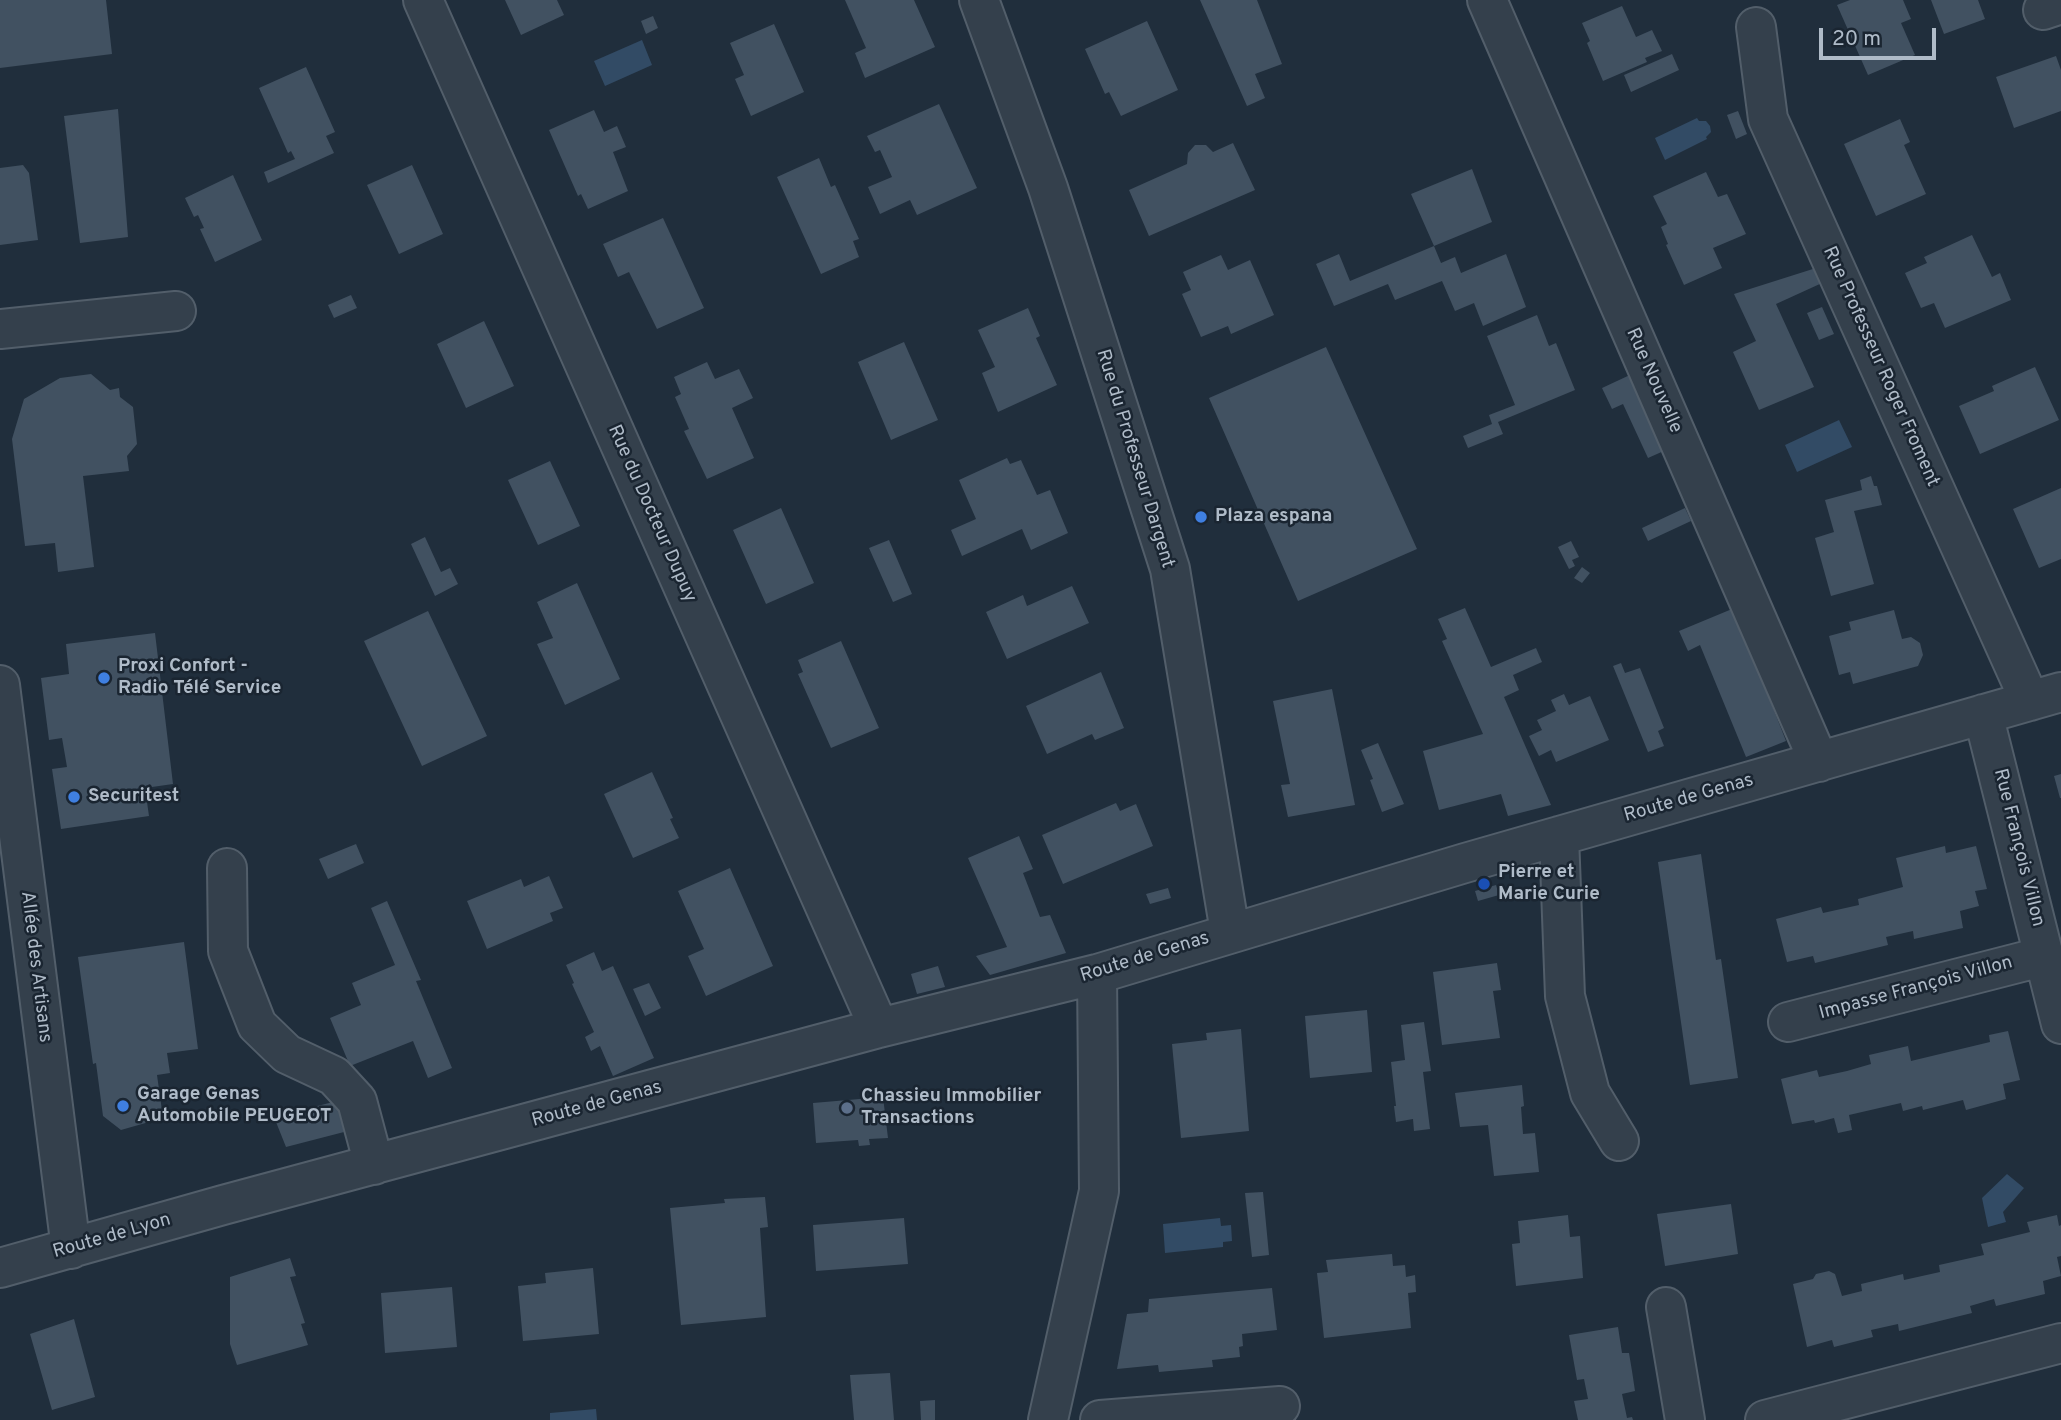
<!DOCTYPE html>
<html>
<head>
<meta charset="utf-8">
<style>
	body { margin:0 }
	#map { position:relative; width:2061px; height:1420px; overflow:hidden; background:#202e3c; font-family:Overpass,sans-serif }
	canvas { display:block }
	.scale { position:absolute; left:1819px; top:28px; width:117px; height:32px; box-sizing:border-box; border:4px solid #afbbc8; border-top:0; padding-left:9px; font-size:21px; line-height:24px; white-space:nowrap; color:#afbbc8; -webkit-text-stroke:5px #1a2531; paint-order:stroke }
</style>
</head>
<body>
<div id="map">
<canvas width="2061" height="1420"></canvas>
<div class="scale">20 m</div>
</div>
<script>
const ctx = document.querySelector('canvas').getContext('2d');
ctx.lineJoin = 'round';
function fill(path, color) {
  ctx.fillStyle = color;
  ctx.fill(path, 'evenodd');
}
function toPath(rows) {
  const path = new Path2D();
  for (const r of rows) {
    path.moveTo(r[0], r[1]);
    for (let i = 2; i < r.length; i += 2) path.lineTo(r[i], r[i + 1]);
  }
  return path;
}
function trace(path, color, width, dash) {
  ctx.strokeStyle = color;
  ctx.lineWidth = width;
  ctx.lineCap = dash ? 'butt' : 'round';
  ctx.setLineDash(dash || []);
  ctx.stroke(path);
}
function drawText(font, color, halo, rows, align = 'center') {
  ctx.font = font + ' Overpass,sans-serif';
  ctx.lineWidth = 5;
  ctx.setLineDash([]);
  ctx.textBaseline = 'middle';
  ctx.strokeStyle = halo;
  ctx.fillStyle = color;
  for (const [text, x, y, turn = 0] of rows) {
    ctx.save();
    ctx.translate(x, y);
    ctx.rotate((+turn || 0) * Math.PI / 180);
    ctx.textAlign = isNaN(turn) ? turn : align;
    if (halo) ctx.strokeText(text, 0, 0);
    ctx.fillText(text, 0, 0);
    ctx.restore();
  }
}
const water = toPath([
	[642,40,652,65,605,86,594,61],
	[1697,118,1699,121,1706,121,1710,126,1711,132,1706,137,1707,139,1665,160,1655,138],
	[1839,420,1852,447,1797,472,1785,445],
	[2007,1174,2024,1188,2003,1212,2006,1222,1988,1227,1982,1198],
	[1220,1218,1221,1226,1231,1225,1232,1241,1223,1242,1223,1247,1165,1253,1163,1224],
	[596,1409,597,1420,550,1420,550,1413]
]);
const building = toPath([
	[0,0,106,0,112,54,0,68],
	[505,0,557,0,564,15,521,35],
	[845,0,914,0,935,47,865,78,855,53,866,48],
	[1200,0,1257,0,1282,64,1255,74,1265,98,1247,106],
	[1850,0,1903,0,1911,19,1901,23,1915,55,1868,75,1837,5],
	[1931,0,1978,0,1985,19,1944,34],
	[1622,6,1636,37,1652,30,1662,51,1645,58,1647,62,1603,81,1587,43,1590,41,1582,23],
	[653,16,658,28,646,34,641,21],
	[1147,21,1178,90,1121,116,1109,92,1105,94,1085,49],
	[774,24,804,92,751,116,735,79,744,75,730,43],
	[1672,54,1679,70,1631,92,1624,75],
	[2056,56,2061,70,2061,111,2014,128,1996,77],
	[306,67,335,132,326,136,334,153,268,183,264,172,295,159,291,151,288,153,259,88],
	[939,104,977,188,917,215,910,200,880,214,868,187,892,177,880,150,875,152,867,136],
	[118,109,128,237,80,243,64,116],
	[594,110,604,132,617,126,626,147,613,152,628,191,588,209,581,194,578,196,549,130],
	[1738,111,1747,134,1736,139,1727,115],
	[1900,119,1910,142,1904,145,1926,194,1876,216,1844,144],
	[1233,143,1255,190,1149,236,1129,190,1187,164,1188,153,1195,145,1206,145,1213,152],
	[819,158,831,187,835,185,859,239,853,241,859,257,821,274,777,177],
	[23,165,29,173,38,240,0,245,0,168],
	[412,165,443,234,399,254,367,185],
	[1472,169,1492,222,1434,246,1441,263,1455,257,1461,273,1506,254,1526,307,1483,326,1474,303,1455,311,1442,281,1395,300,1388,284,1334,306,1316,264,1339,254,1350,281,1434,246,1411,194],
	[1706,172,1718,197,1727,194,1746,234,1713,248,1722,268,1684,285,1666,245,1668,244,1661,227,1667,224,1653,196],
	[233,175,262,240,215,262,200,229,204,228,198,215,194,217,185,198],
	[663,218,704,308,657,329,629,272,618,277,603,244],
	[1972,235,1992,277,2000,273,2011,300,1945,328,1934,303,1921,308,1905,273,1927,263,1924,257],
	[1221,255,1228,270,1250,260,1274,315,1231,334,1228,326,1201,337,1182,294,1191,290,1183,272],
	[1816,268,1822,283,1776,304,1814,387,1759,410,1733,352,1756,341,1734,294],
	[351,295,357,308,334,318,328,305],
	[1822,307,1834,334,1819,340,1807,313],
	[1028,308,1040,336,1036,338,1057,385,998,412,982,373,995,367,978,330],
	[1537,315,1549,346,1556,343,1575,390,1498,422,1503,434,1468,448,1463,436,1492,424,1489,415,1515,405,1487,336],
	[484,321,514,386,466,408,437,344],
	[904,342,938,420,891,440,858,362],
	[1326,347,1417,549,1298,601,1209,398],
	[707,362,715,379,739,369,753,398,732,408,754,458,707,479,684,431,689,429,675,397,681,394,674,377],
	[2035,367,2059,420,1980,454,1959,406,1994,391,1992,386],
	[91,374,110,390,119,388,120,397,133,407,137,444,127,456,129,471,83,476,94,567,58,572,55,543,25,546,12,439,24,399,60,378],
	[1632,374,1666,450,1648,458,1623,404,1612,409,1602,388],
	[1007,458,1010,464,1021,460,1037,495,1050,490,1068,533,1031,550,1022,529,962,556,951,530,976,519,959,480],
	[550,461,580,526,538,545,508,480],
	[1871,476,1874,486,1877,486,1882,505,1854,511,1874,584,1831,596,1815,538,1834,532,1825,500,1862,490,1860,480],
	[2061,488,2061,559,2039,568,2013,509],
	[781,508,814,583,766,604,733,530],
	[1685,508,1691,521,1648,541,1642,528],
	[425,537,441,572,450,568,458,584,435,596,411,544],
	[889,540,912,594,893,602,869,548],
	[1571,541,1579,557,1572,560,1575,566,1569,569,1558,547],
	[1582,567,1590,573,1582,583,1574,578],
	[577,583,620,679,565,705,537,644,553,638,537,602],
	[1072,586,1089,623,1007,659,986,612,1023,595,1027,606],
	[1465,608,1491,667,1536,648,1542,662,1513,675,1519,690,1504,697,1551,805,1508,816,1501,794,1439,810,1423,751,1483,734,1442,641,1447,639,1438,619],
	[1732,609,1742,629,1786,741,1746,757,1700,645,1688,651,1679,631],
	[1894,610,1902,639,1911,637,1920,643,1923,655,1918,666,1853,684,1850,672,1839,675,1829,636,1851,630,1849,622],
	[428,611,487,736,422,766,364,641],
	[155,633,173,784,145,788,149,816,61,829,52,769,67,767,62,738,49,740,41,678,69,674,66,644],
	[841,641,879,728,831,748,798,674,803,672,798,660],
	[1621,663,1625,673,1640,668,1664,728,1658,731,1664,746,1648,752,1613,666],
	[1101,672,1124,728,1095,740,1092,734,1047,754,1026,706],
	[1332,689,1355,805,1288,817,1281,785,1290,784,1273,701],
	[1564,694,1569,705,1590,696,1609,740,1556,762,1551,750,1539,756,1529,736,1542,730,1537,720,1556,711,1551,700],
	[1378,743,1404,804,1382,812,1370,780,1373,779,1361,750],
	[652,772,673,818,670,819,679,838,633,858,604,794],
	[2061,774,2061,798,2060,798,2054,776],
	[1116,803,1120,811,1136,804,1153,846,1063,884,1042,835],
	[1019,836,1033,869,1023,873,1040,917,1050,915,1066,953,990,975,976,956,1007,947,968,858],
	[356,844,364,863,328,879,319,859],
	[1945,846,1946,853,1976,846,1987,889,1975,891,1979,906,1960,911,1963,928,1914,939,1913,931,1886,937,1888,945,1815,963,1813,956,1787,962,1776,919,1821,907,1823,913,1859,905,1858,899,1903,887,1896,858],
	[1701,854,1716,960,1721,959,1738,1078,1690,1085,1658,862],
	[730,868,773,966,706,996,688,956,704,949,678,891],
	[549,876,563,908,550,913,553,921,487,949,467,901,521,879,524,887],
	[1496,885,1499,895,1478,901,1475,891],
	[1168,888,1171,898,1150,904,1146,894],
	[387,901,421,980,416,981,452,1068,428,1078,413,1041,350,1066,330,1018,361,1005,352,983,395,965,371,908],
	[184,942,198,1049,167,1053,170,1073,157,1075,163,1118,121,1130,103,1116,96,1063,93,1064,78,957],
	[594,952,602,971,613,966,654,1058,613,1076,600,1046,591,1051,585,1037,594,1032,572,984,574,983,566,965],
	[1497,963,1501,990,1493,991,1500,1038,1442,1045,1433,972],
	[938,966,945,987,917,994,911,974],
	[649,983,661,1008,645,1016,633,989],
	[1367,1010,1372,1072,1310,1078,1305,1016],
	[1424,1022,1431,1071,1423,1072,1430,1129,1414,1131,1413,1119,1396,1122,1394,1106,1396,1106,1391,1062,1405,1060,1401,1025],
	[1241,1029,1249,1131,1181,1138,1172,1044,1207,1040,1206,1033],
	[2008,1031,2020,1080,2003,1084,2006,1099,1966,1110,1963,1100,1923,1110,1922,1106,1903,1111,1901,1103,1849,1115,1852,1130,1838,1133,1834,1118,1815,1123,1814,1120,1792,1124,1781,1079,1817,1070,1819,1077,1847,1071,1871,1064,1869,1055,1908,1046,1911,1061,1990,1042,1989,1035],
	[1522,1085,1524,1106,1521,1107,1523,1134,1535,1133,1539,1172,1494,1176,1488,1125,1460,1127,1455,1093],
	[883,1097,888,1138,869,1139,870,1145,859,1146,858,1140,816,1143,813,1103],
	[337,1101,344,1132,286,1147,274,1117],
	[1263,1192,1269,1255,1252,1257,1245,1193],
	[765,1197,768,1227,760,1228,766,1317,681,1325,670,1208,725,1203,724,1199],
	[1731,1204,1738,1254,1665,1266,1657,1214],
	[1568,1215,1570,1237,1580,1236,1583,1278,1516,1286,1512,1244,1520,1243,1518,1221],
	[2057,1215,2059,1226,2061,1225,2061,1256,2057,1257,2061,1276,2043,1281,2045,1294,1996,1306,1994,1299,1970,1306,1972,1313,1899,1331,1898,1324,1871,1330,1873,1337,1834,1347,1832,1340,1807,1347,1793,1284,1813,1279,1816,1274,1829,1271,1835,1274,1842,1296,1862,1291,1861,1284,1903,1274,1904,1280,1940,1272,1939,1265,1984,1255,1981,1244,2030,1232,2027,1222],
	[904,1218,908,1264,816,1271,813,1225],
	[1392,1254,1393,1266,1405,1265,1406,1277,1415,1275,1416,1292,1408,1293,1411,1328,1324,1338,1317,1273,1328,1272,1326,1260],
	[290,1258,296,1276,290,1277,305,1323,301,1324,308,1345,237,1365,230,1344,230,1277],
	[593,1268,599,1334,523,1341,518,1286,546,1283,545,1273],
	[452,1287,457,1347,385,1353,381,1293],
	[1272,1288,1277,1330,1242,1334,1243,1346,1239,1347,1240,1357,1212,1360,1213,1367,1159,1372,1158,1365,1117,1369,1127,1314,1148,1312,1149,1299],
	[74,1319,95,1397,52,1410,30,1334],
	[1618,1327,1622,1353,1629,1353,1632,1371,1635,1391,1622,1394,1627,1418,1632,1417,1633,1420,1578,1420,1574,1401,1588,1399,1584,1379,1577,1380,1569,1335],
	[890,1373,894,1420,854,1420,850,1375],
	[935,1400,935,1420,921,1420,920,1401]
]);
const minor = toPath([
	[423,0,879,1028],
	[979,0,1048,188,1170,569,1230,932],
	[1487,0,1819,762],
	[2043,10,2061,4],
	[1756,27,1768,119,2030,701],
	[0,329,176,311],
	[0,685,71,1249],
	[1983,714,2061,1024],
	[1559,836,1565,996,1590,1093,1619,1141],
	[227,868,228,951,257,1025,287,1054,334,1076,357,1101,374,1165],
	[1788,1022,2045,956],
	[0,1268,223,1205,879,1028,1097,974,1465,863,2061,692],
	[1666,1307,1685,1420],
	[1048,1420,1099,1191,1097,974],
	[1100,1420,1280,1406],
	[1765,1420,2061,1343]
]);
const markers = [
	[1201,517,7,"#3f7fe0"],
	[104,678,7,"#3f7fe0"],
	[74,797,7,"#3f7fe0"],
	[1484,884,7,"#1a4fb4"],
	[123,1106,7,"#3f7fe0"],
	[847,1108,7,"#5c6f8a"]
];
const streetNames = [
	["Rue Professeur Roger Froment",1880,367,66],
	["Rue Nouvelle",1653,381,66],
	["Rue du Professeur Dargent",1134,459,73],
	["Rue du Docteur Dupuy",651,514,66],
	["Route de Genas",1689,799,-16],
	["Rue François Villon",2018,848,76],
	["Route de Genas",1145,958,-17],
	["Allée des Artisans",35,967,83],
	["Impasse François Villon",1916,989,-15],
	["Route de Genas",597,1105,-15],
	["Route de Lyon",112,1237,-16]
];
const poiNames = [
	["Plaza espana",1215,517],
	["Proxi Confort -",118,667],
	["Radio Télé Service",118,689],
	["Securitest",88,797],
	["Pierre et",1498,873],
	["Marie Curie",1498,895],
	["Garage Genas",137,1095],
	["Automobile PEUGEOT",137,1117],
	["Chassieu Immobilier",861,1097],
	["Transactions",861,1119]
];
fill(water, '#324b65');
fill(building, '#415161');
trace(minor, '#525e6a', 42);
trace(minor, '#34404c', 38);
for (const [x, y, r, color] of markers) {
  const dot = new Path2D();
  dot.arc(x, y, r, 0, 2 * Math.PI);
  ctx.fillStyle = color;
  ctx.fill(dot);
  trace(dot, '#1a2531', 2.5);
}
drawText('19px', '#afbbc8', '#1a2531', streetNames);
drawText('bold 19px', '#afbbc8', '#1a2531', poiNames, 'left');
</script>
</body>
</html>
